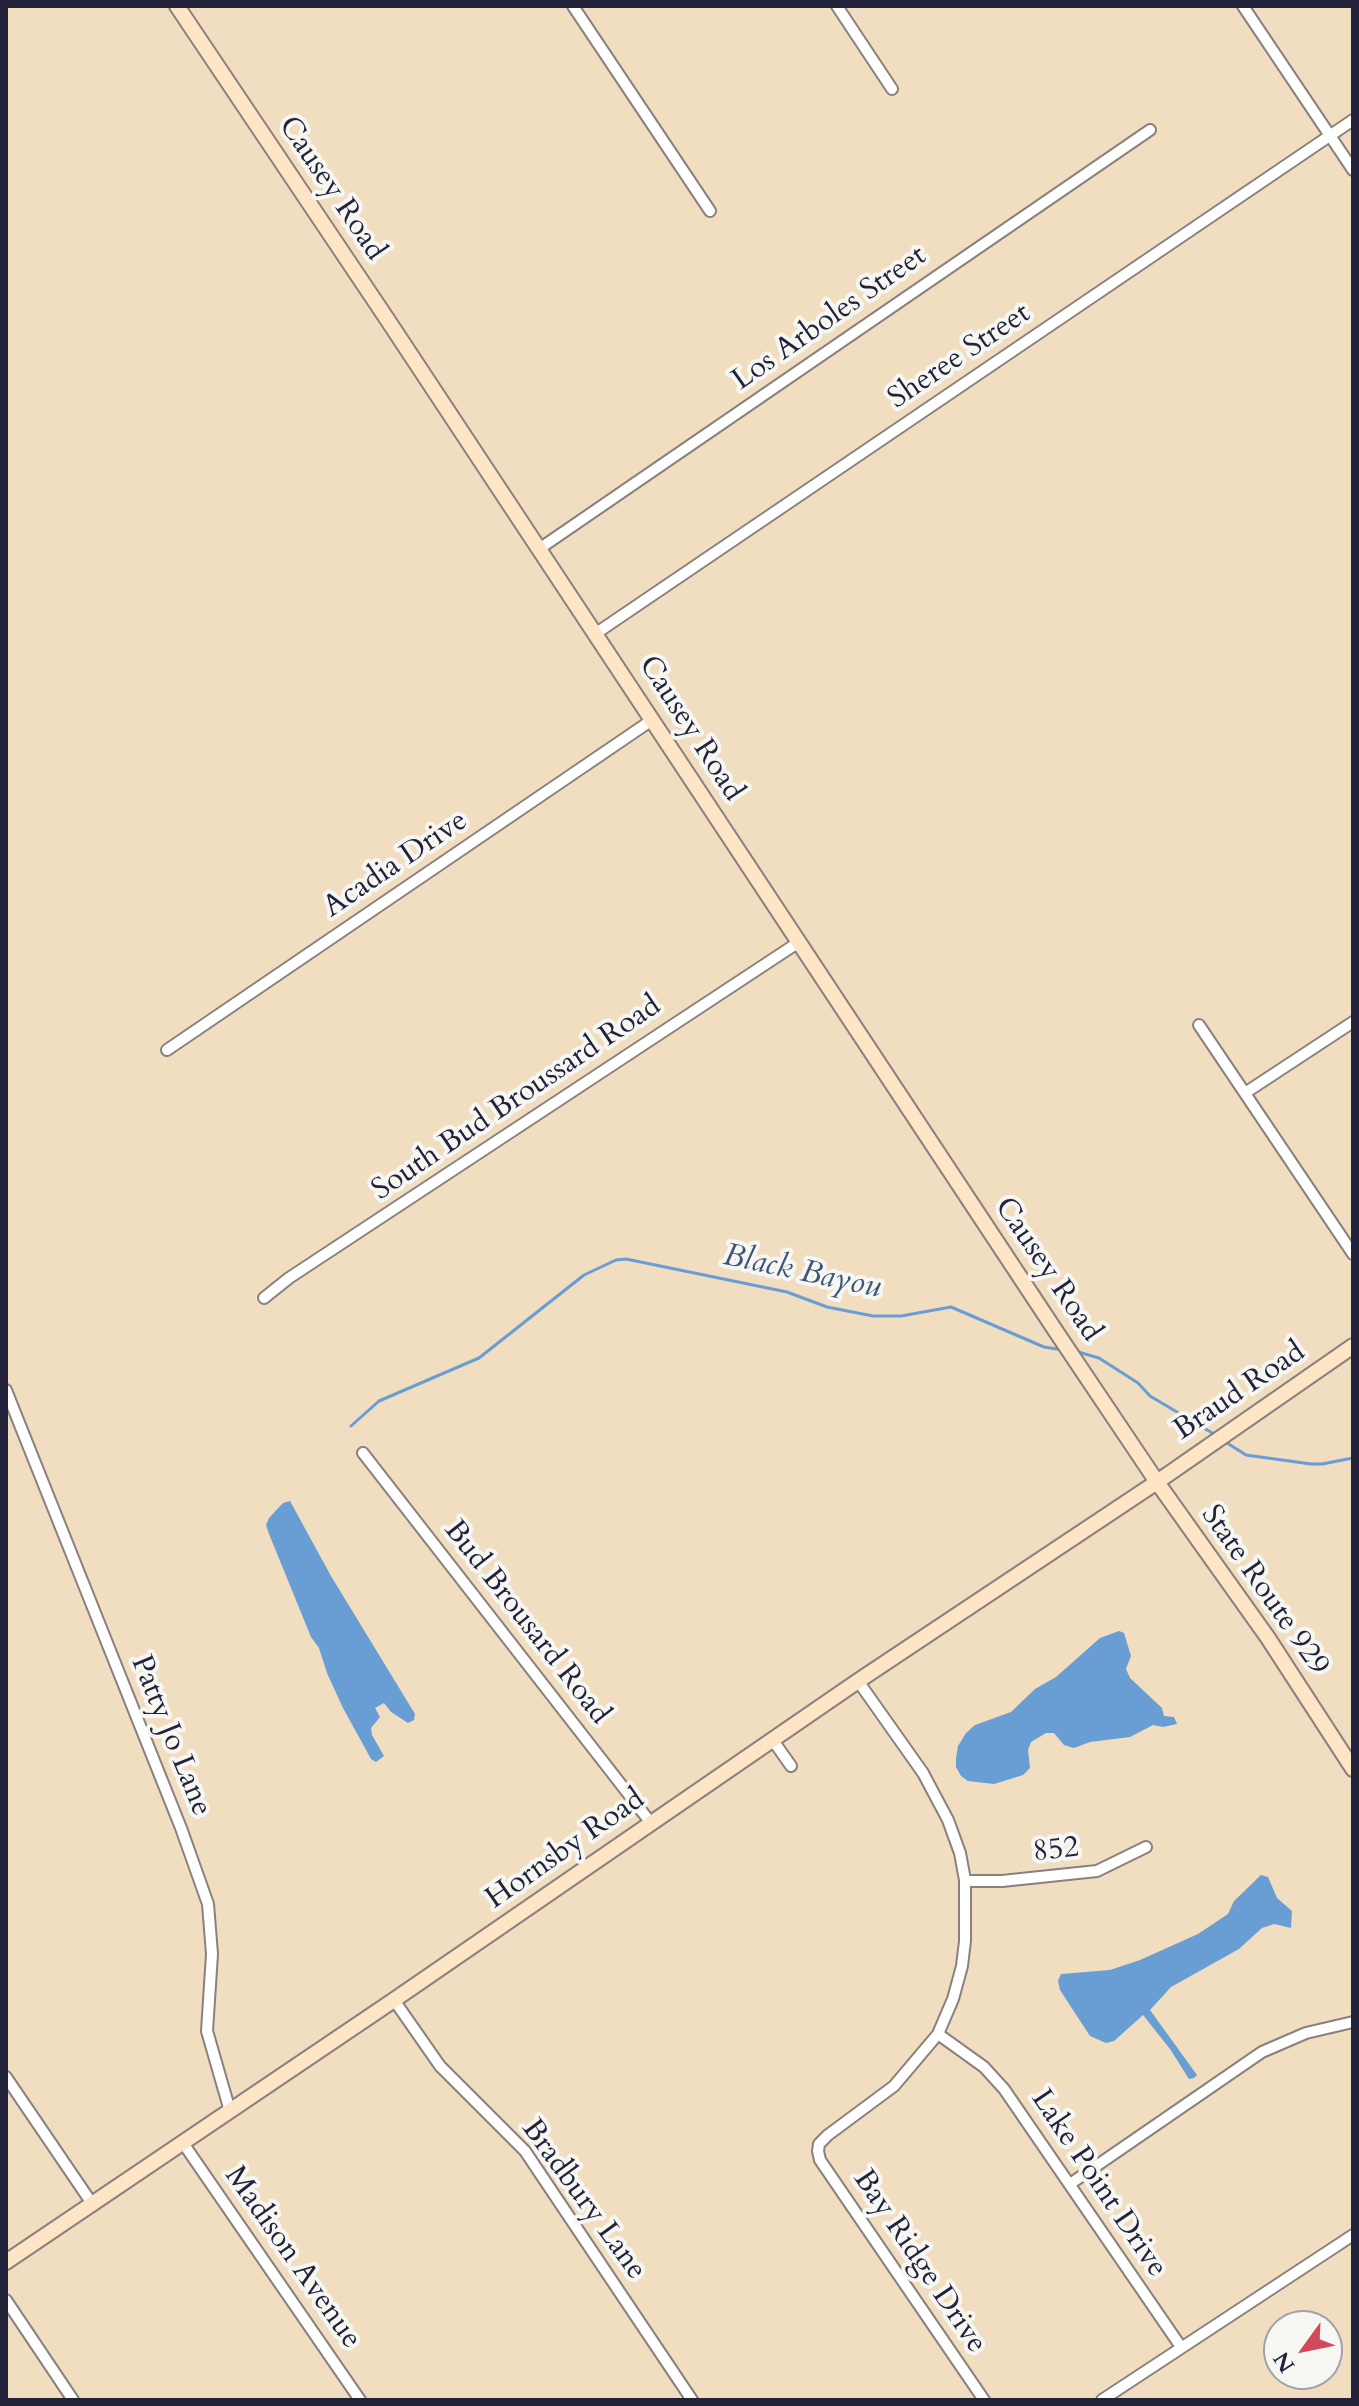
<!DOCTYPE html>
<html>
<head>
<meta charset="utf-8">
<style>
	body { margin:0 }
	#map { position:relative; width:1359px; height:2406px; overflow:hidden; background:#f1ddbf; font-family:Cardo,serif }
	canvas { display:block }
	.frame { position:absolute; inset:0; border:8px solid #22223b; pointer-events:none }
	.north { position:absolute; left:1263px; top:2310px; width:80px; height:80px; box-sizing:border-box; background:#f6f6f2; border:2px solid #a1a1a9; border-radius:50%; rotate:237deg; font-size:22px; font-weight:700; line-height:32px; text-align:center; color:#22223b }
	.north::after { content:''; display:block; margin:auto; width:28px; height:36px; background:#d1495b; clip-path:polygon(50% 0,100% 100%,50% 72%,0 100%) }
</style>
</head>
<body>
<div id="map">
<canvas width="1359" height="2406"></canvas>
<div class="frame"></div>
<div class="north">N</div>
</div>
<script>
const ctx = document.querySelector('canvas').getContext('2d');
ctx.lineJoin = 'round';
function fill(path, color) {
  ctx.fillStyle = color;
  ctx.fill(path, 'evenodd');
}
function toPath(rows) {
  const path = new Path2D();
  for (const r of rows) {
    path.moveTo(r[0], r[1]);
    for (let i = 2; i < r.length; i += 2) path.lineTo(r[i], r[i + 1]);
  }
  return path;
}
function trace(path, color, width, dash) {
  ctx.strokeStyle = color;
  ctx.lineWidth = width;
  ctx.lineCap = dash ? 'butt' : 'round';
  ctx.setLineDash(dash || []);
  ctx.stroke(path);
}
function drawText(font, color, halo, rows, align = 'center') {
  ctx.font = font + ' Cardo,serif';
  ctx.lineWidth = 8;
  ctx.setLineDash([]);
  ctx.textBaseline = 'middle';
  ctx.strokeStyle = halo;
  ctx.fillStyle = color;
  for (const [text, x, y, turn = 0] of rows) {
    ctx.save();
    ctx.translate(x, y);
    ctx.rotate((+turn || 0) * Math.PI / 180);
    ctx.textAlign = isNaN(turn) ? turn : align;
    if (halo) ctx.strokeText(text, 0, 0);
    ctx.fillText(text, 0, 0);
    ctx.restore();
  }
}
const water = toPath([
	[290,1501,331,1576,415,1714,414,1720,408,1723,391,1712,384,1703,375,1708,380,1717,371,1728,372,1735,384,1756,376,1762,371,1759,343,1708,327,1673,319,1648,311,1637,269,1534,266,1525,269,1518,283,1503],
	[1119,1631,1124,1633,1131,1656,1126,1669,1130,1678,1162,1708,1164,1716,1174,1717,1177,1724,1163,1727,1153,1725,1130,1737,1090,1742,1074,1748,1064,1745,1054,1733,1046,1733,1031,1742,1028,1750,1030,1768,1023,1775,994,1784,968,1781,961,1776,956,1767,956,1758,958,1746,966,1733,975,1725,1011,1712,1035,1689,1056,1677,1100,1638],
	[1261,1875,1268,1877,1277,1898,1292,1911,1291,1928,1274,1924,1262,1928,1239,1949,1171,1987,1150,2010,1197,2075,1194,2078,1189,2079,1170,2049,1143,2015,1114,2041,1106,2043,1090,2036,1060,1990,1058,1981,1061,1974,1110,1970,1140,1960,1198,1934,1228,1914,1234,1901]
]);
const stream = toPath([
	[1075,1351,1099,1358,1138,1383,1150,1396,1214,1434],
	[351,1426,379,1401,479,1358,584,1275,616,1260,626,1259,787,1292,827,1307,873,1316,901,1316,951,1307,1044,1347,1063,1350],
	[1224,1441,1246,1455,1311,1464,1322,1464,1353,1458]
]);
const street = toPath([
	[573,6,710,211],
	[837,6,892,89],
	[1243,6,1353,170],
	[539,549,1150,130],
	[595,634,1353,120],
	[1199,1025,1353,1254],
	[167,1050,652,720],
	[1245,1093,1353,1022],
	[264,1298,289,1278,799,942],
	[6,1390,181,1828,208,1904,212,1954,207,2031,230,2111],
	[363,1453,651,1823],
	[858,1681,923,1773,948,1820,960,1853,965,1880,965,1941,962,1966,953,1999,938,2034,894,2086,828,2135,819,2144,818,2151,820,2160,984,2400],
	[772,1739,791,1766],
	[965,1881,1002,1881,1097,1871,1146,1847],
	[394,2000,440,2066,525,2151,692,2400],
	[938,2034,984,2067,1004,2089,1181,2347],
	[6,2077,93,2205],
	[183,2143,360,2400],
	[1070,2184,1262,2052,1306,2033,1353,2022],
	[6,2300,73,2400],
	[1102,2400,1353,2235]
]);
const secondary = toPath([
	[177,6,387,319,1057,1333,1157,1482,1268,1638,1353,1769],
	[6,2262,394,2000,858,1681,1157,1482,1353,1346]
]);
const streetNames = [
	["Causey Road",331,189,56],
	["Los Arboles Street",830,319,-35],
	["Sheree Street",960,357,-34],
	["Causey Road",690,729,57],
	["Acadia Drive",396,865,-34],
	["South Bud Broussard Road",517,1099,-34],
	["Causey Road",1047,1270,56],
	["Braud Road",1240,1392,-34],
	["State Route 929",1264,1591,55],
	["Bud Brousard Road",526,1623,52],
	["Patty Jo Lane",170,1736,68],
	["Hornsby Road",566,1850,-35],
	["852",1056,1851,-6],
	["Lake Point Drive",1098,2184,56],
	["Bradbury Lane",583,2200,54],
	["Madison Avenue",292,2258,55],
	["Bay Ridge Drive",919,2262,56]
];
const waterNames = [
	["Black Bayou",802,1273,12]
];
fill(water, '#699ed5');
trace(stream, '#699ed5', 3);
trace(street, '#8a807d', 14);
trace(secondary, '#8a807d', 18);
trace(street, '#fff', 10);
trace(secondary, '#fde5c5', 14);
drawText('30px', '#22223b', '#f6f6f2', streetNames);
drawText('italic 32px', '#3e5479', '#f6f6f2', waterNames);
</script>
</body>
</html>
